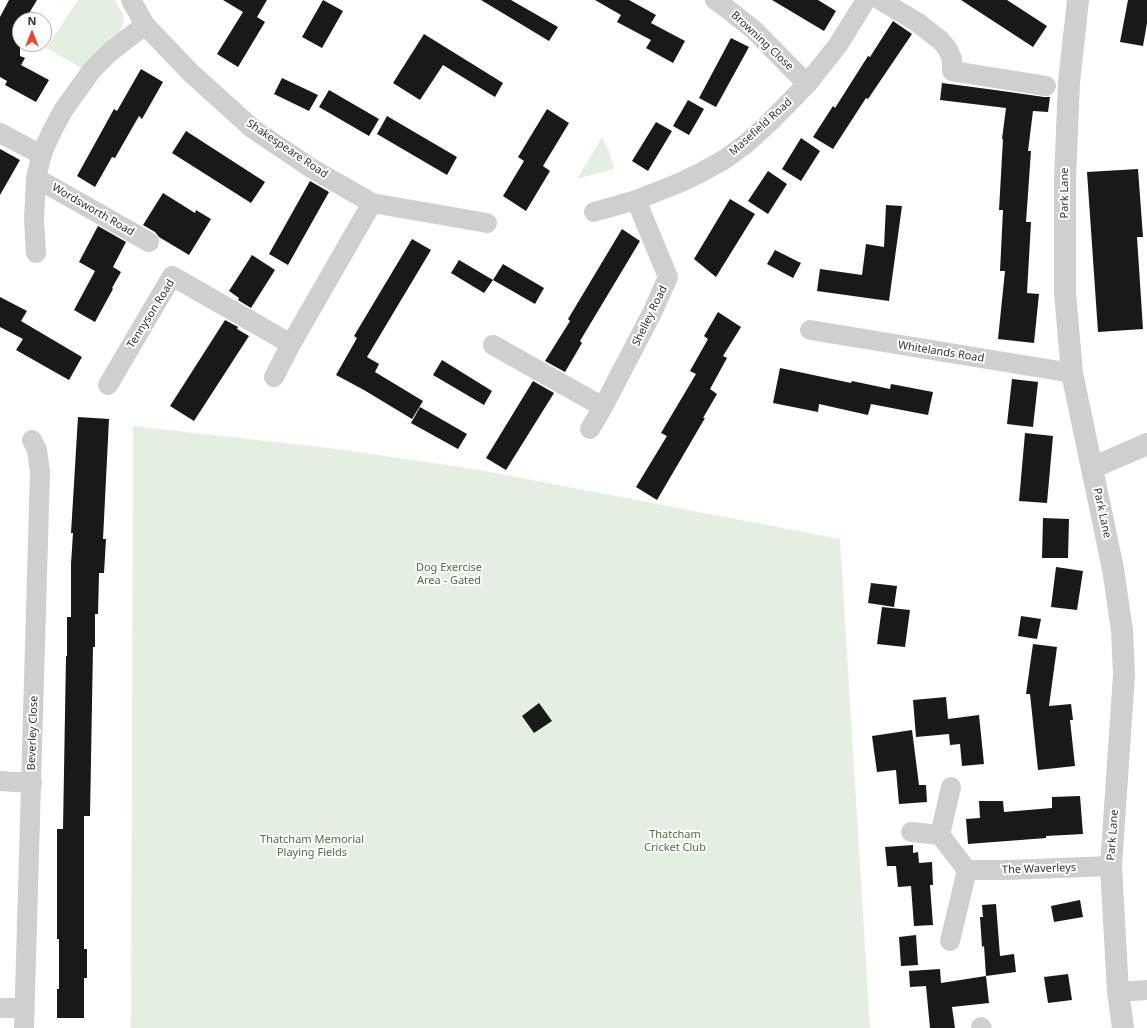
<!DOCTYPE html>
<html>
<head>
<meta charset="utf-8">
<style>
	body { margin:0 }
	#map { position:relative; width:1147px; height:1028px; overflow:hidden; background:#fff; font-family:"Noto Sans",sans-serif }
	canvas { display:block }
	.north { position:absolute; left:12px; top:12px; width:40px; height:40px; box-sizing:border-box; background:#fff; border:1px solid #adadad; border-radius:50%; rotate:0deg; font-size:11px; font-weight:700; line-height:16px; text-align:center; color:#323232 }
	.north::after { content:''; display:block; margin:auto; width:14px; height:18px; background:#ea4833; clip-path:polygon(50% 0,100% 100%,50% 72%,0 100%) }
</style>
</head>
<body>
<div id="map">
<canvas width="1147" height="1028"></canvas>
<div class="north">N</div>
</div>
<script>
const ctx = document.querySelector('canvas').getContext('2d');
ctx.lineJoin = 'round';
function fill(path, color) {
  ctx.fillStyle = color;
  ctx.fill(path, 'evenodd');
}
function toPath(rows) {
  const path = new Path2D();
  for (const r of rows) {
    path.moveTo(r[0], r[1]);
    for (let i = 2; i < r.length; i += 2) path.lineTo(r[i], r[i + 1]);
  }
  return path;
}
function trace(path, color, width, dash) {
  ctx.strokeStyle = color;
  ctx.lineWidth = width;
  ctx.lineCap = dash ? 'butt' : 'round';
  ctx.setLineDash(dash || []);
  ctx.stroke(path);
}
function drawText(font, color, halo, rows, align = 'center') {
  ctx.font = font + ' "Noto Sans",sans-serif';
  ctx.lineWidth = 4;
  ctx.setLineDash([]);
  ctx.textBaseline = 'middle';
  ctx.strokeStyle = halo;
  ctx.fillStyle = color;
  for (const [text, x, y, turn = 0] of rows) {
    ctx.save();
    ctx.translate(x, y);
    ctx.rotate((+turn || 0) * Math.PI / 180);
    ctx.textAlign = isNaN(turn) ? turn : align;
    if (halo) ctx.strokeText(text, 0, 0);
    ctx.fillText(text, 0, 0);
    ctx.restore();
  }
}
const green = toPath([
	[78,0,115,0,123,14,124,19,123,24,120,31,114,38,81,68,46,48],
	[602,137,610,153,614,169,577,179],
	[133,426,338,449,480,470,840,539,870,1028,131,1028]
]);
const building = toPath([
	[9,0,37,0,25,20,20,20,20,56,25,58,21,65,49,80,36,102,5,85,7,81,0,77,0,17],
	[223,0,267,0,257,17,265,22,238,67,217,54,243,12],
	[323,0,343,11,322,48,302,37],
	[481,0,511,0,558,27,549,41],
	[595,0,629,0,656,15,651,23,685,41,673,63,646,48,651,40,617,22,621,15],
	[772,0,818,0,836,11,824,31],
	[961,0,1007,0,1047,26,1033,47],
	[1128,0,1147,0,1147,23,1143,46,1120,42],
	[893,21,912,34,868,99,866,98,833,149,813,137,833,106,835,108,868,56,870,57],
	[424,34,503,83,495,97,443,65,420,100,393,83],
	[731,38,749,47,716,107,699,98],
	[141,69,163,82,142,119,139,116,115,158,112,157,95,187,77,176,114,109,117,111],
	[282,78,318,95,309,111,274,94],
	[942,83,995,90,1044,97,1050,97,1048,112,1033,111,1028,151,1031,151,1026,222,1031,222,1027,293,1039,294,1034,343,998,339,1005,271,1000,271,1003,210,999,210,1003,139,1002,139,1006,108,940,100],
	[329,90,379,119,369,136,319,107],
	[688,100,704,109,689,135,673,126],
	[547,109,569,123,543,166,550,171,526,211,503,196,524,161,518,157],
	[387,116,457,157,447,175,377,134],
	[656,122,672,131,648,171,632,161],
	[186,131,265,182,251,203,172,153],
	[801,138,820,151,801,181,782,169],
	[0,149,20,160,0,195],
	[1138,169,1143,237,1137,237,1143,329,1098,332,1087,172],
	[768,171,787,184,768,214,748,201],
	[310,181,329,192,288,265,269,254],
	[163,193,195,213,196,210,211,219,189,255,159,237,155,232,143,225],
	[730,199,755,214,716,277,694,259],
	[886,205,902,206,889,301,817,291,820,269,862,275,866,244,884,247],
	[98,226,126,242,113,267,121,272,112,288,113,289,95,322,74,310,95,271,79,262],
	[622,229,640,241,580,341,582,343,565,372,545,361,570,321,568,319],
	[412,239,431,250,367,357,379,364,375,372,423,401,412,419,364,390,336,375,357,338,354,336],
	[775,250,801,263,793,278,767,264],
	[252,255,275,270,251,308,238,300,239,298,229,291],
	[459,260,493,280,484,293,451,273],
	[503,264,544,288,535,304,493,280],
	[0,297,27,311,21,321,82,357,69,380,16,350,23,339,0,327],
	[718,312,741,327,723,356,727,358,710,389,717,394,703,418,705,418,657,500,636,487,667,436,661,433,696,374,690,371,708,339,704,336],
	[225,320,238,327,237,329,249,336,194,421,170,406],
	[442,360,492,391,484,405,433,375],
	[780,368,851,383,852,381,890,389,891,384,933,392,928,415,871,404,868,415,819,404,818,412,773,403],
	[1012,379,1038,382,1033,427,1007,424],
	[533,381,554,393,506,470,486,458],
	[420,407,467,434,458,449,411,423],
	[78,417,109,419,103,539,106,539,104,573,99,573,98,614,95,614,95,647,93,647,90,816,84,816,84,949,87,949,87,978,84,978,84,1018,57,1018,57,989,59,989,59,939,57,939,57,829,63,829,66,656,67,656,67,617,71,617,71,564,73,533,71,533],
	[1025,433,1053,436,1047,503,1019,501],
	[1043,518,1069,519,1068,558,1042,558],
	[1056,567,1083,571,1077,610,1051,607],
	[871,583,897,586,894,607,868,603],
	[882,607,910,610,905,647,877,644],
	[1021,616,1041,619,1037,639,1018,636],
	[1033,644,1057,647,1049,706,1071,704,1073,720,1070,720,1075,766,1038,770,1030,694,1026,694],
	[946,697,948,719,979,715,984,764,962,766,960,744,950,745,949,734,916,737,913,700],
	[539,703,552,721,534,733,522,716],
	[912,730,919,785,926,785,927,802,899,804,896,770,877,772,872,736],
	[1080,796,1083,834,1046,836,1046,838,968,844,966,819,980,818,979,801,1003,801,1004,812,1052,808,1052,797],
	[913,845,913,853,918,852,919,863,932,862,933,885,930,885,933,925,914,926,911,886,898,887,896,866,887,866,885,847],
	[1080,900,1083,917,1054,922,1051,906],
	[996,904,1000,956,1014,954,1016,972,986,976,984,946,982,947,980,917,983,917,982,905],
	[916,935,918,965,901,966,899,937],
	[940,969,941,983,986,976,989,1003,952,1007,955,1028,930,1028,926,986,910,987,909,971],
	[1068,974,1072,1000,1048,1003,1044,977]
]);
const minor = toPath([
	[131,0,145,25,191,73,253,129,311,168,372,203,487,223],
	[715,0,725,7,754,30,807,84],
	[880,0,917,22,940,40,947,48,952,59,952,71,1046,86],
	[0,133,42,155],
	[36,178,149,242],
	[594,212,636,200,679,183,702,172,725,159,747,143,771,121,807,84,838,45,866,0],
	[36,253,34,219,36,178,42,153,52,131,64,109,92,70,110,52,145,25],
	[810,330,1072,373],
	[493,345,603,407],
	[274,377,291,344,372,203],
	[108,385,172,276,291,344],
	[590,429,603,407,652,313,668,277,636,200],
	[0,781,32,783],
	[951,787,940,835,967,870,1008,870,1111,866],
	[911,832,940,835],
	[950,941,967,870],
	[1118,992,1147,990],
	[0,1008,25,1008],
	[981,1027,982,1028],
	[24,1028,40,471,37,450,32,440]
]);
const tertiary = toPath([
	[1078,0,1069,82,1065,179,1065,293,1072,373,1113,569,1122,630,1124,675,1111,866,1118,992,1123,1028],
	[1092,468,1147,444]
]);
const streetNames = [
	["Browning Close",762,41,43],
	["Masefield Road",761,127,-42],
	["Shakespeare Road",287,149,34],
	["Park Lane",1065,193,-90],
	["Wordsworth Road",93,210,30],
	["Tennyson Road",151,314,-58],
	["Shelley Road",650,316,-64],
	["Whitelands Road",941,352,9],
	["Park Lane",1102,513,78],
	["Beverley Close",33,733,-88],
	["Park Lane",1113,835,-86],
	["The Waverleys",1039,869,-2]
];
const parkNames = [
	["Dog Exercise",449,568],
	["Area - Gated",449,581],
	["Thatcham",675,835],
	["Cricket Club",675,848],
	["Thatcham Memorial",312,840],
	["Playing Fields",312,853]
];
fill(green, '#e5efe1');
fill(building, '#191919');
trace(minor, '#cfcfcf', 20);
trace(tertiary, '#cfcfcf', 22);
drawText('11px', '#323232', '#fff', streetNames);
drawText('11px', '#4b703d', '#fff', parkNames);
</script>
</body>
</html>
